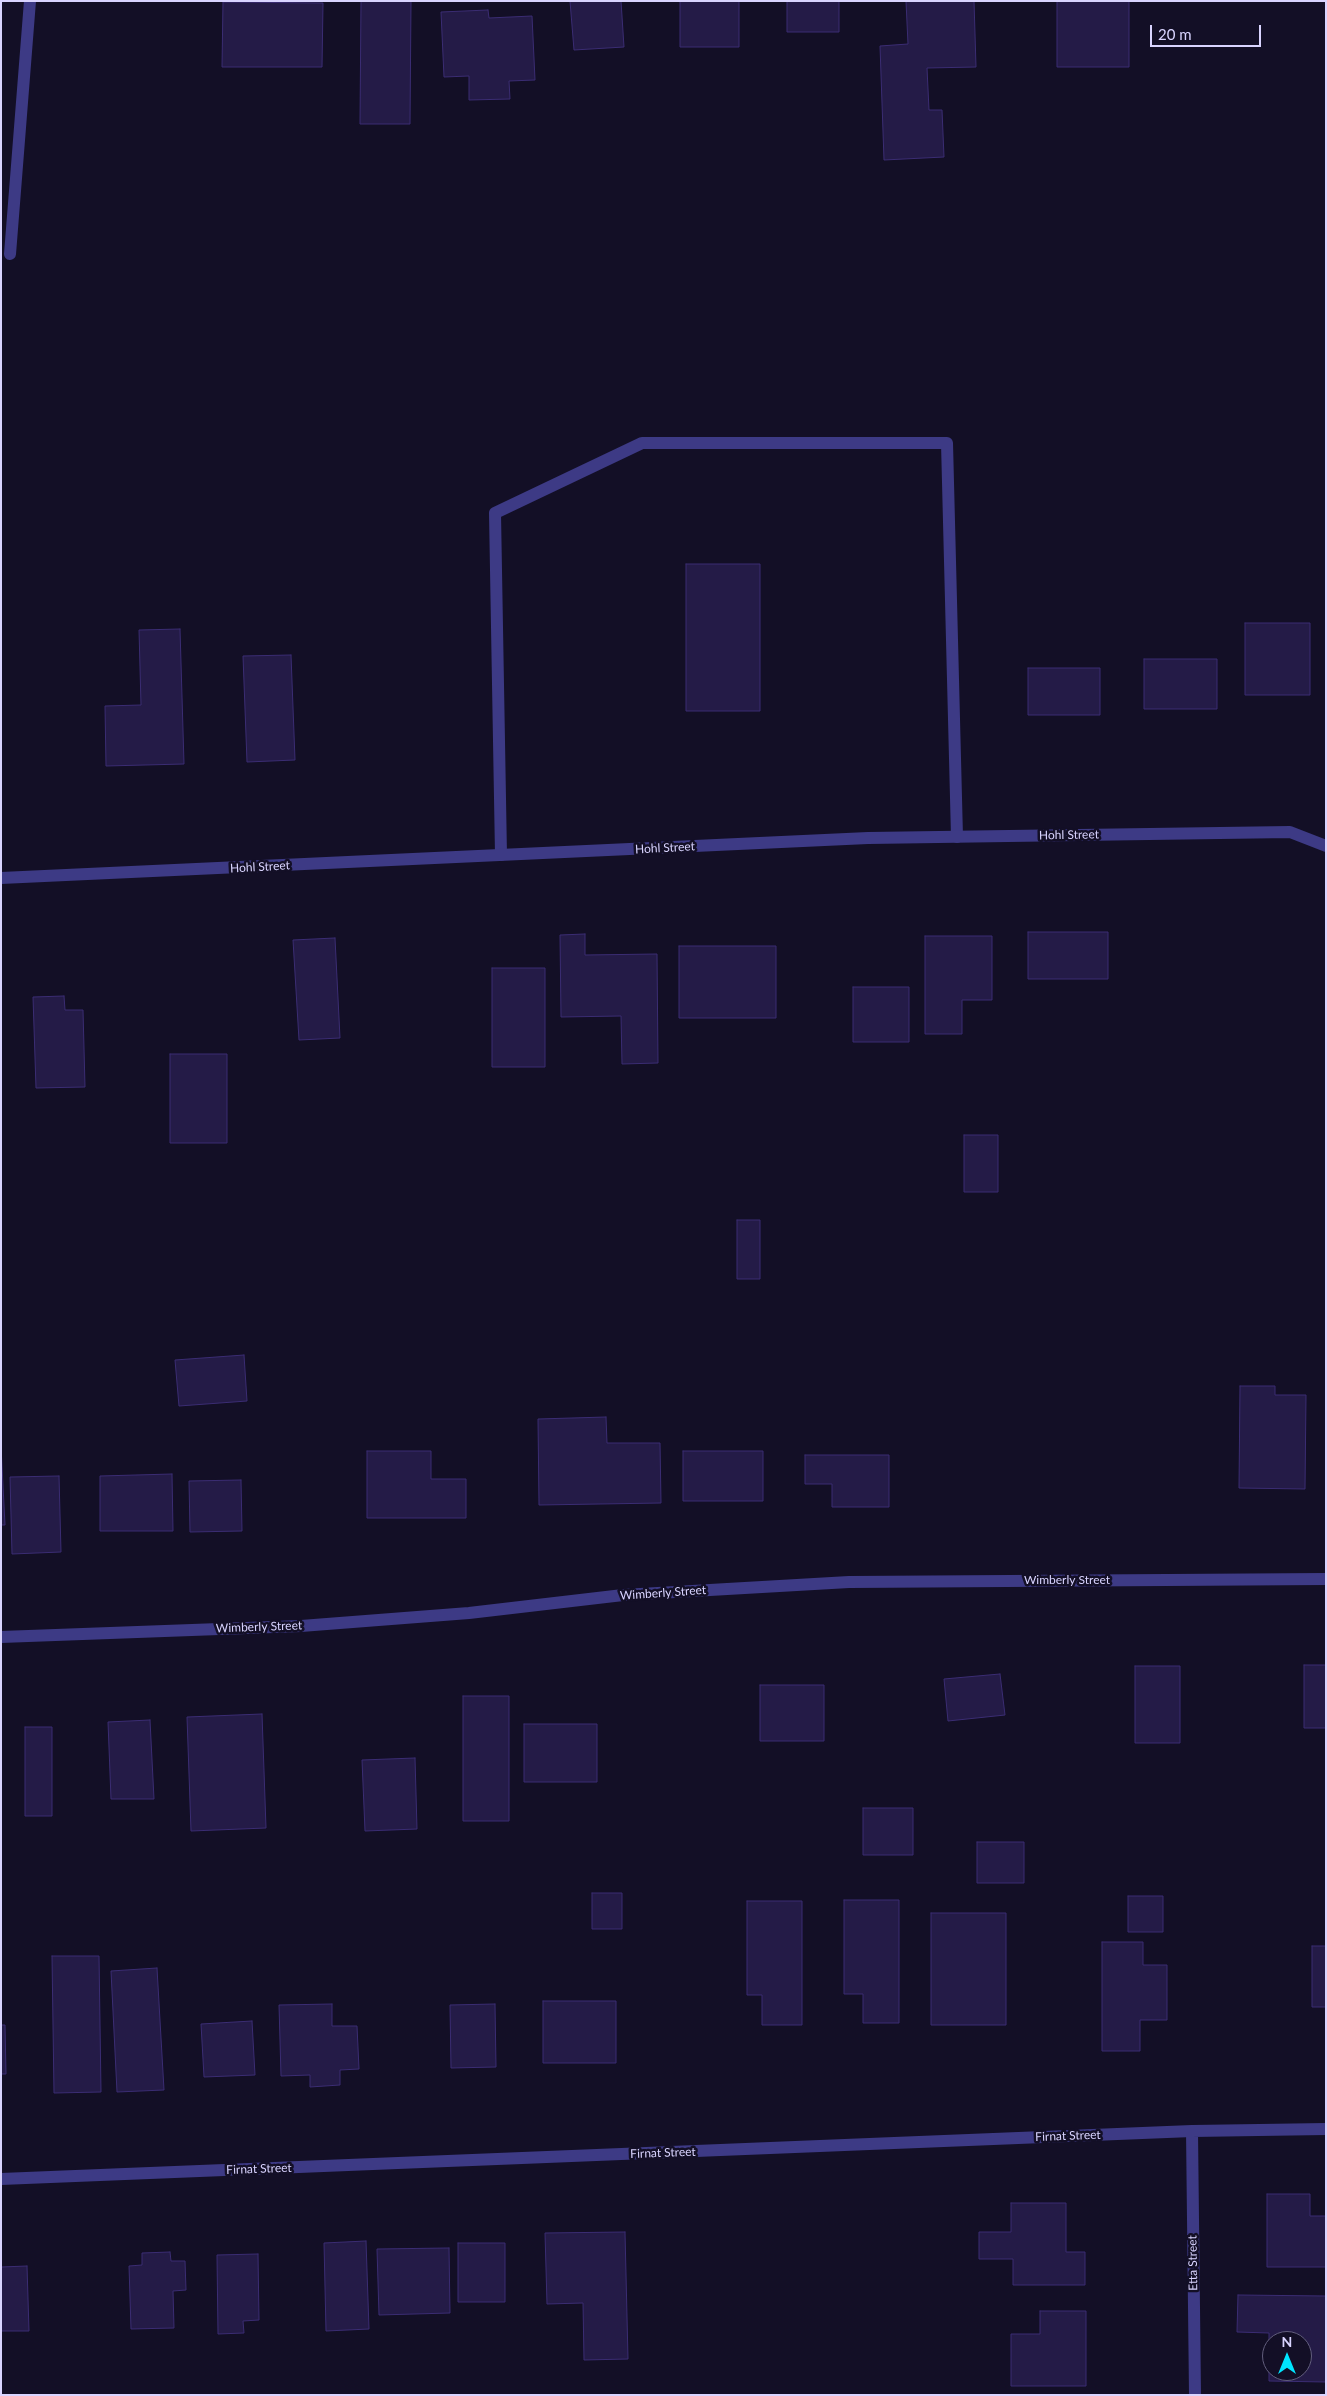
<!DOCTYPE html>
<html>
<head>
<meta charset="utf-8">
<style>
	body { margin:0 }
	#map { position:relative; width:1327px; height:2396px; overflow:hidden; background:#130f26; font-family:Lato,sans-serif }
	canvas { display:block }
	.frame { position:absolute; inset:0; border:2px solid #d9d4ff; pointer-events:none }
	.north { position:absolute; left:1262px; top:2331px; width:50px; height:50px; box-sizing:border-box; background:#130f26; border:1px solid #625e7d; border-radius:50%; rotate:0deg; font-size:14px; font-weight:700; line-height:20px; text-align:center; color:#d9d4ff }
	.north::after { content:''; display:block; margin:auto; width:18px; height:22px; background:#00e5ff; clip-path:polygon(50% 0,100% 100%,50% 72%,0 100%) }
	.scale { position:absolute; left:1150px; top:25px; width:111px; height:22px; box-sizing:border-box; border:2px solid #d9d4ff; border-top:0; padding-left:6px; font-size:15px; line-height:18px; white-space:nowrap; color:#d9d4ff; -webkit-text-stroke:4px #130f26; paint-order:stroke }
</style>
</head>
<body>
<div id="map">
<canvas width="1327" height="2396"></canvas>
<div class="frame"></div>
<div class="north">N</div>
<div class="scale">20 m</div>
</div>
<script>
const ctx = document.querySelector('canvas').getContext('2d');
ctx.lineJoin = 'round';
function fill(path, color) {
  ctx.fillStyle = color;
  ctx.fill(path, 'evenodd');
}
function toPath(rows) {
  const path = new Path2D();
  for (const r of rows) {
    path.moveTo(r[0], r[1]);
    for (let i = 2; i < r.length; i += 2) path.lineTo(r[i], r[i + 1]);
  }
  return path;
}
function trace(path, color, width, dash) {
  ctx.strokeStyle = color;
  ctx.lineWidth = width;
  ctx.lineCap = dash ? 'butt' : 'round';
  ctx.setLineDash(dash || []);
  ctx.stroke(path);
}
function drawText(font, color, halo, rows, align = 'center') {
  ctx.font = font + ' Lato,sans-serif';
  ctx.lineWidth = 5;
  ctx.setLineDash([]);
  ctx.textBaseline = 'middle';
  ctx.strokeStyle = halo;
  ctx.fillStyle = color;
  for (const [text, x, y, turn = 0] of rows) {
    ctx.save();
    ctx.translate(x, y);
    ctx.rotate((+turn || 0) * Math.PI / 180);
    ctx.textAlign = isNaN(turn) ? turn : align;
    if (halo) ctx.strokeText(text, 0, 0);
    ctx.fillText(text, 0, 0);
    ctx.restore();
  }
}
const building = toPath([
	[361,1,411,1,410,124,360,124,361,1],
	[570,1,621,1,624,47,574,50,570,1],
	[680,1,739,1,739,47,680,47,680,1],
	[787,1,839,1,839,32,787,32,787,1],
	[906,1,974,1,976,67,927,68,929,110,942,110,944,157,884,160,880,46,908,44,906,1],
	[1057,1,1129,1,1129,67,1057,67,1057,1],
	[223,2,323,3,322,67,222,67,223,2],
	[488,10,489,18,532,16,535,80,509,81,510,99,469,100,469,76,444,77,441,12,488,10],
	[686,564,760,564,760,711,686,711,686,564],
	[1245,623,1310,623,1310,695,1245,695,1245,623],
	[180,629,184,764,106,766,105,706,141,705,139,630,180,629],
	[291,655,295,760,247,762,243,656,291,655],
	[1144,659,1217,659,1217,709,1144,709,1144,659],
	[1028,668,1100,668,1100,715,1028,715,1028,668],
	[1028,932,1108,932,1108,979,1028,979,1028,932],
	[585,934,585,955,657,954,658,1063,622,1064,621,1016,561,1017,560,935,585,934],
	[925,936,992,936,992,1000,962,1000,962,1034,925,1034,925,936],
	[335,938,340,1038,299,1040,293,940,335,938],
	[679,946,776,946,776,1018,679,1018,679,946],
	[492,968,545,968,545,1067,492,1067,492,968],
	[853,987,909,987,909,1042,853,1042,853,987],
	[64,996,65,1010,83,1010,85,1087,36,1088,33,997,64,996],
	[170,1054,227,1054,227,1143,170,1143,170,1054],
	[964,1135,998,1135,998,1192,964,1192,964,1135],
	[737,1220,760,1220,760,1279,737,1279,737,1220],
	[244,1355,247,1401,179,1406,175,1360,244,1355],
	[1240,1386,1275,1386,1275,1395,1306,1395,1305,1489,1239,1488,1240,1386],
	[606,1417,607,1443,660,1443,661,1503,539,1505,538,1419,606,1417],
	[1,1446,5,1525,1,1525,1,1446],
	[367,1451,431,1451,431,1479,466,1479,466,1518,367,1518,367,1451],
	[683,1451,763,1451,763,1501,683,1501,683,1451],
	[805,1455,889,1455,889,1507,832,1507,832,1484,805,1484,805,1455],
	[172,1474,173,1531,100,1531,100,1476,172,1474],
	[59,1476,61,1552,12,1554,10,1477,59,1476],
	[241,1480,242,1531,190,1532,189,1481,241,1480],
	[1304,1665,1326,1665,1326,1728,1304,1728,1304,1665],
	[1135,1666,1180,1666,1180,1743,1135,1743,1135,1666],
	[1000,1674,1005,1715,948,1721,944,1679,1000,1674],
	[760,1685,824,1685,824,1741,760,1741,760,1685],
	[463,1696,509,1696,509,1821,463,1821,463,1696],
	[262,1714,266,1828,191,1831,187,1717,262,1714],
	[150,1720,154,1799,111,1799,108,1722,150,1720],
	[524,1724,597,1724,597,1782,524,1782,524,1724],
	[25,1727,52,1727,52,1816,25,1816,25,1727],
	[415,1758,417,1829,365,1831,362,1760,415,1758],
	[863,1808,913,1808,913,1855,863,1855,863,1808],
	[977,1842,1024,1842,1024,1883,977,1883,977,1842],
	[592,1893,622,1893,622,1929,592,1929,592,1893],
	[1128,1896,1163,1896,1163,1932,1128,1932,1128,1896],
	[844,1900,899,1900,899,2023,863,2023,863,1994,844,1994,844,1900],
	[747,1901,802,1901,802,2025,762,2025,762,1995,747,1995,747,1901],
	[931,1913,1006,1913,1006,2025,931,2025,931,1913],
	[1102,1942,1143,1942,1143,1965,1167,1965,1167,2020,1140,2020,1140,2051,1102,2051,1102,1942],
	[1312,1946,1326,1946,1326,2007,1312,2007,1312,1946],
	[52,1956,99,1956,101,2092,54,2093,52,1956],
	[157,1968,164,2090,117,2092,111,1971,157,1968],
	[543,2001,616,2001,616,2063,543,2063,543,2001],
	[332,2004,332,2026,357,2026,359,2069,340,2070,340,2085,310,2087,310,2075,281,2076,279,2005,332,2004],
	[495,2004,496,2067,451,2068,450,2005,495,2004],
	[252,2021,255,2075,204,2077,201,2024,252,2021],
	[1,2025,5,2025,6,2074,1,2074,1,2025],
	[1267,2194,1310,2194,1310,2216,1326,2216,1326,2267,1267,2267,1267,2194],
	[1011,2203,1066,2203,1066,2252,1085,2252,1085,2285,1013,2285,1013,2259,979,2259,979,2232,1011,2232,1011,2203],
	[625,2232,628,2359,584,2360,583,2303,547,2304,545,2233,625,2232],
	[366,2241,369,2329,326,2331,324,2243,366,2241],
	[458,2243,505,2243,505,2302,458,2302,458,2243],
	[449,2248,450,2313,379,2315,377,2249,449,2248],
	[170,2252,171,2261,185,2261,186,2290,173,2291,174,2328,131,2329,129,2266,142,2265,142,2253,170,2252],
	[258,2254,259,2320,243,2321,244,2333,218,2334,217,2255,258,2254],
	[27,2266,29,2331,1,2331,1,2267,27,2266],
	[1238,2295,1326,2296,1326,2382,1269,2381,1269,2333,1237,2332,1238,2295],
	[1272,2341,1302,2341,1302,2371,1272,2371,1272,2341],
	[1040,2311,1086,2311,1086,2386,1011,2386,1011,2334,1040,2334,1040,2311]
]);
const service = toPath([
	[10,254,30,1],
	[501,855,495,513,642,443,947,443,957,837]
]);
const minor = toPath([
	[1,878,868,838,1290,832,1326,846],
	[1,1637,301,1626,469,1613,623,1595,849,1582,1326,1579],
	[1192,2131,1195,2395],
	[1,2179,1192,2131,1326,2129]
]);
const streetNames = [
	["Hohl Street",1069,835,-1],
	["Hohl Street",665,848,-3],
	["Hohl Street",260,867,-3],
	["Wimberly Street",1067,1580],
	["Wimberly Street",663,1593,-4],
	["Wimberly Street",259,1627,-2],
	["Firnat Street",1068,2136,-2],
	["Firnat Street",663,2153,-2],
	["Firnat Street",259,2169,-2],
	["Etta Street",1193,2263,-91]
];
fill(building, '#241b47');
trace(building, '#3b2d73', 1);
trace(service, '#3d3a85', 12);
trace(minor, '#3d3a85', 12);
drawText('12px', '#d9d4ff', '#130f26', streetNames);
</script>
</body>
</html>
